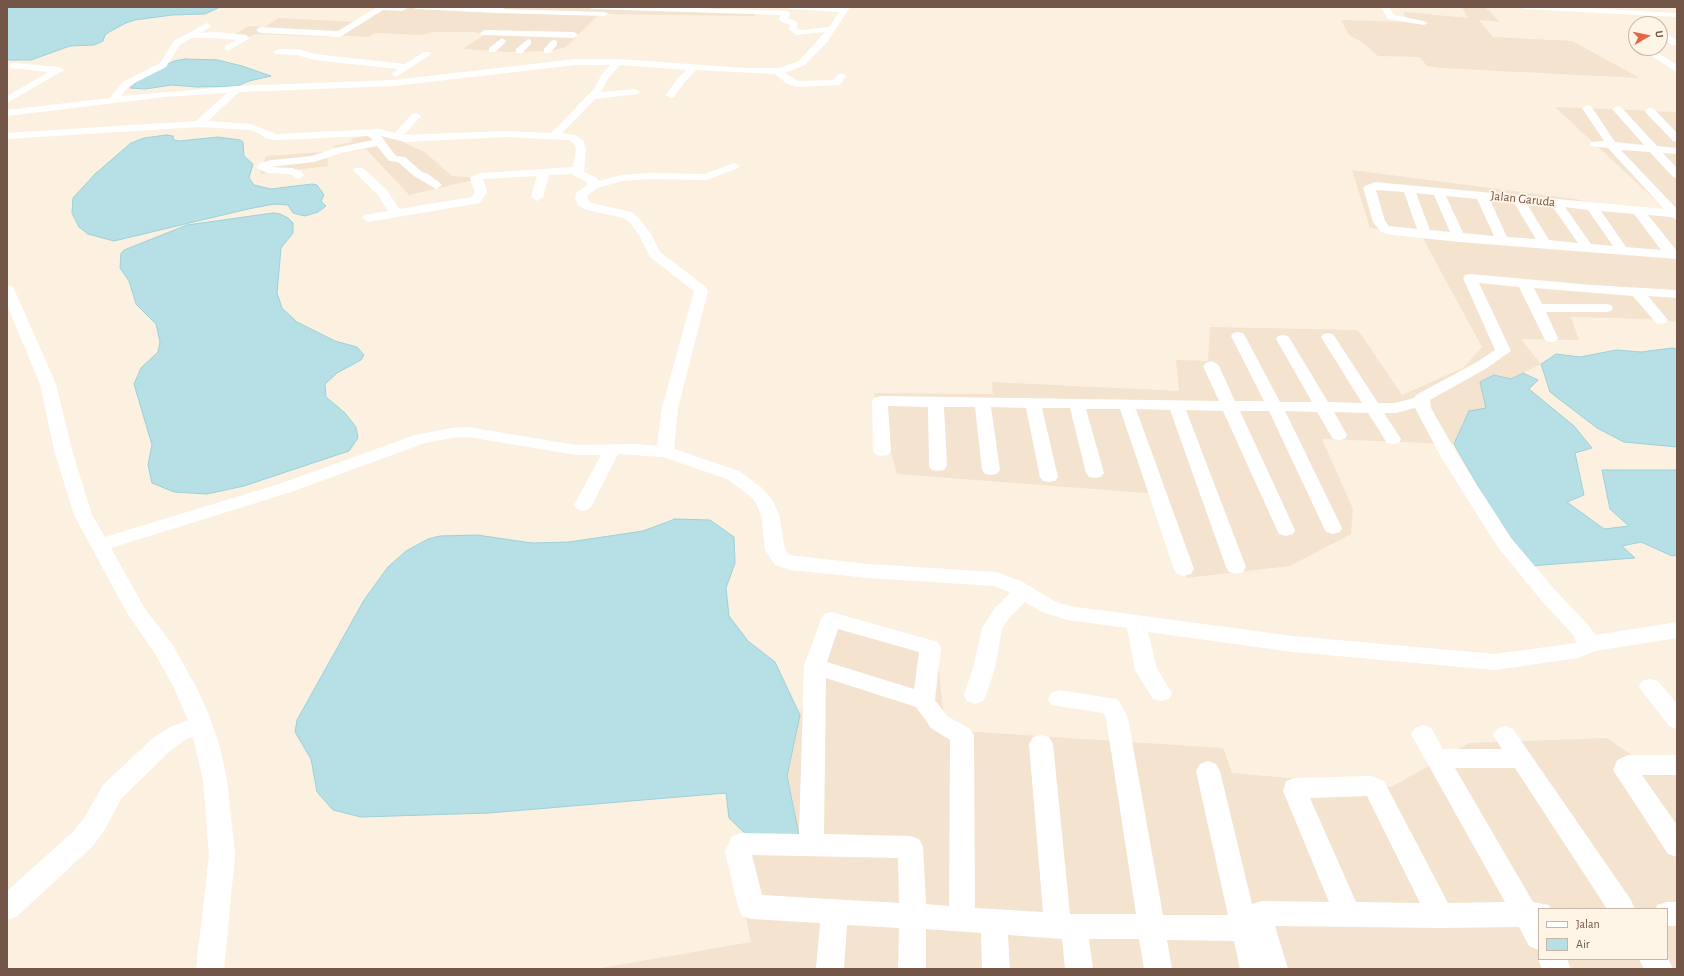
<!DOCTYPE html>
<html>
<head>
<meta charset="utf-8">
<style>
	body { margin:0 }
	#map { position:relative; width:1684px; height:976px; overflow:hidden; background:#fcf1e1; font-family:"Alegreya Sans",sans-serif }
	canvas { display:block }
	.frame { position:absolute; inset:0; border:8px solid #745648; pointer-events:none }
	.legend { position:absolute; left:1538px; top:908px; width:130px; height:52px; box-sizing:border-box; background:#fff5e7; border:1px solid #c7b5a7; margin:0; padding:5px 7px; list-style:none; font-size:12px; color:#745648 }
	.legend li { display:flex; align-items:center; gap:8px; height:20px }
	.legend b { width:20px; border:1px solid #c7b5a7 }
	.north { position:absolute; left:1628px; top:16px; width:40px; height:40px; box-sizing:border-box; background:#fff5e7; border:1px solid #c7b5a7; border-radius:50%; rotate:81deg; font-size:11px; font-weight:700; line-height:16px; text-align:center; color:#745648 }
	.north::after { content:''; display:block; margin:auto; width:14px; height:18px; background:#e86544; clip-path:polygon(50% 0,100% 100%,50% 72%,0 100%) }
</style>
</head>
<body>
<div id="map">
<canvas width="1684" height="976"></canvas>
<div class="frame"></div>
<ul class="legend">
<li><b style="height:5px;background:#fff"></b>Jalan</li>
<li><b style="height:11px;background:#b6e0e6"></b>Air</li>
</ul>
<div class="north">U</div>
</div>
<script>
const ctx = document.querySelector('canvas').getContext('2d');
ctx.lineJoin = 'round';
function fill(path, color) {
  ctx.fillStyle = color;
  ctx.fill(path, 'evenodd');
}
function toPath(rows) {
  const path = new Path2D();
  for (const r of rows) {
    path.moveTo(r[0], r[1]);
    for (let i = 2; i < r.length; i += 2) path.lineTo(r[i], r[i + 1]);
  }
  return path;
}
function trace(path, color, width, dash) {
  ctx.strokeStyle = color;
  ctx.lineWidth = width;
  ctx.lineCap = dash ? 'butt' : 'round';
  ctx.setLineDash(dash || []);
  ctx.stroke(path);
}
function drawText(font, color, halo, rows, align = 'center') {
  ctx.font = font + ' "Alegreya Sans",sans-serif';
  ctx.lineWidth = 4;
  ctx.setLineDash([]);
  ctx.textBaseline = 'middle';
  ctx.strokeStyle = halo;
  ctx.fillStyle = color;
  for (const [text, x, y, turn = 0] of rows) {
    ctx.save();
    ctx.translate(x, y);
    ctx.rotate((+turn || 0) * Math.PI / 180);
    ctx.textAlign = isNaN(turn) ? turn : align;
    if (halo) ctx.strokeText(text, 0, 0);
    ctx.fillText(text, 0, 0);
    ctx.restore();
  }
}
const residential = toPath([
	[379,7,721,7,719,9,758,10,754,16,599,14,566,47,551,51,508,52,463,49,484,35,474,32,433,32,423,35,375,33,368,37,333,35,329,37,254,34,249,37,231,36,249,26,265,27,278,18,357,22],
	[1462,7,1485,7,1500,22,1479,20,1493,37,1572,41,1640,78,1440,68,1427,66,1420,57,1378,56,1362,42,1349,35,1341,20,1406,22,1404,12,1468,18],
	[1555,107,1677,112,1677,322,1648,319,1571,317,1579,340,1521,339,1541,364,1511,379,1494,375,1486,408,1461,429,1454,444,1322,439,1353,509,1351,534,1290,566,1186,578,1159,494,897,474,874,393,993,394,992,382,1179,391,1176,360,1208,361,1210,327,1358,330,1402,395,1463,368,1482,347,1420,233,1370,228,1352,170,1576,199,1589,203,1667,211],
	[382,132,426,153,452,176,481,178,409,195,366,149,327,156,328,166,260,174,266,156,336,151,333,146,352,142,351,139],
	[827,612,937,650,945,730,1223,748,1232,773,1391,787,1469,743,1607,738,1636,758,1677,759,1677,969,595,969,751,942,730,841,799,835,787,776,800,715,819,654],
	[1539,909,1667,909,1667,959,1539,959]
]);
const water = toPath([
	[7,7,220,7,205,14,172,15,135,20,126,23,109,32,105,35,103,41,94,45,70,46,31,60,7,60,7,7],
	[185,59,218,60,242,66,271,76,249,81,237,86,197,87,172,85,145,89,130,88,146,74,174,61,185,59],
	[166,135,173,136,174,140,179,141,218,137,240,140,243,142,244,156,253,164,249,178,254,185,271,189,312,184,317,185,324,195,321,201,326,206,318,212,305,216,293,213,288,205,274,204,248,209,114,241,88,234,79,227,72,213,73,198,95,174,131,143,144,138,166,135],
	[273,213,280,214,288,218,293,223,293,233,281,248,277,293,282,308,297,322,335,341,357,347,364,355,361,360,337,373,325,384,326,397,345,413,356,427,358,438,349,451,244,486,207,494,174,492,152,483,148,465,152,445,134,384,141,368,158,352,160,342,156,324,136,304,129,281,120,268,121,253,124,250,187,225,273,213],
	[1672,348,1677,349,1677,447,1624,442,1597,428,1550,392,1541,364,1556,354,1580,357,1616,350,1641,352,1672,348],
	[1523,373,1538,380,1529,389,1574,426,1592,448,1575,453,1584,495,1567,502,1604,529,1629,526,1610,509,1602,470,1677,470,1677,555,1672,556,1641,542,1622,546,1635,558,1529,566,1490,510,1476,482,1454,444,1469,411,1486,408,1480,382,1494,375,1511,379,1523,373],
	[675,519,710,520,734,537,735,563,726,588,729,616,748,641,775,662,800,715,787,776,799,835,749,837,729,818,726,793,489,813,361,817,333,810,317,792,311,759,295,732,297,720,364,600,388,567,406,551,428,539,440,536,477,535,532,543,569,542,643,531,675,519]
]);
const minor = toPath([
	[377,7,410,7,402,11,383,10,340,37,260,33,256,30,260,27,338,31,377,7],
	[412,7,494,8,505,7,504,9,605,12,609,14,605,16,496,13,416,9,412,7],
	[588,7,670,7,786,11,790,13,788,18,797,22,797,28,801,30,829,27,839,12,790,9,786,7,850,7,828,41,805,65,785,73,798,81,834,80,838,74,844,74,846,76,840,85,797,87,786,83,775,74,696,70,684,83,674,97,671,98,666,95,677,79,686,70,620,65,609,77,601,92,635,89,640,92,638,94,595,99,562,133,575,135,583,140,586,149,584,172,597,178,599,181,621,175,651,173,705,174,734,163,740,166,738,168,707,180,651,179,622,181,597,188,588,195,587,198,592,203,631,212,638,217,651,234,660,252,706,287,708,291,678,408,674,449,739,471,762,488,773,501,779,515,785,549,789,555,868,564,996,572,1021,581,1056,602,1069,606,1293,636,1495,654,1576,643,1574,636,1541,600,1497,546,1441,457,1415,408,1396,413,1384,413,1401,439,1399,443,1393,444,1387,443,1368,413,1334,412,1347,435,1345,439,1339,440,1333,439,1317,412,1285,411,1342,528,1340,532,1333,534,1326,532,1324,528,1269,411,1240,411,1295,530,1293,534,1286,536,1279,534,1277,530,1223,411,1186,410,1246,567,1243,572,1236,574,1229,572,1226,567,1170,410,1136,409,1194,569,1191,574,1184,576,1177,574,1174,569,1120,409,1086,409,1104,473,1101,477,1095,478,1089,477,1086,473,1070,408,1042,408,1058,477,1055,481,1049,482,1043,481,1040,477,1026,408,991,407,1000,470,997,474,991,475,985,474,982,470,975,407,944,407,947,466,944,470,938,471,932,470,929,466,928,407,888,406,891,451,888,455,882,456,876,455,873,451,872,401,874,398,880,396,1219,401,1203,366,1206,363,1211,361,1216,363,1219,366,1235,401,1264,401,1231,336,1233,333,1238,332,1243,333,1245,336,1280,402,1312,402,1276,339,1278,336,1283,335,1288,336,1290,339,1328,402,1362,403,1321,337,1323,334,1328,333,1333,334,1378,403,1395,403,1414,398,1416,395,1477,362,1495,350,1463,278,1465,275,1470,274,1592,285,1677,290,1677,298,1648,296,1668,320,1666,323,1661,324,1656,323,1633,296,1534,288,1542,304,1606,304,1611,305,1613,308,1611,311,1606,312,1546,312,1558,338,1556,341,1551,342,1546,341,1544,338,1519,287,1479,283,1511,351,1487,368,1430,400,1431,408,1459,457,1511,538,1555,590,1590,627,1595,635,1677,622,1677,638,1595,651,1578,658,1495,670,1293,652,1148,632,1157,669,1172,693,1169,699,1161,701,1153,699,1135,670,1127,628,1068,620,1042,612,1025,602,1009,618,1002,629,995,668,986,695,983,701,975,704,967,701,964,695,973,668,982,628,995,608,1010,593,1007,591,994,586,868,578,790,570,775,565,765,550,761,515,756,503,750,496,727,479,663,457,618,454,592,505,589,509,583,511,577,509,574,505,601,455,576,455,468,437,452,438,425,443,291,492,111,548,145,609,172,644,195,685,208,712,220,747,227,780,235,855,224,969,196,969,209,855,203,780,193,737,186,739,169,752,121,799,104,831,92,847,16,917,7,920,7,891,74,831,86,815,103,785,153,738,170,727,188,720,173,686,156,655,127,613,74,515,54,450,40,384,7,305,7,285,12,286,14,289,56,384,72,450,92,515,105,537,279,484,415,435,452,428,468,427,576,445,636,444,657,446,662,408,694,291,650,257,639,235,630,223,623,218,584,209,578,205,575,198,576,193,587,185,587,182,574,176,572,174,549,175,543,197,537,201,531,197,537,176,483,179,487,192,480,203,368,222,362,218,364,215,388,211,378,195,353,170,355,168,363,168,387,190,399,209,472,197,475,192,470,178,472,176,482,173,573,167,576,149,574,144,569,140,505,137,405,142,381,136,396,156,405,157,422,172,428,174,440,183,442,185,436,189,414,176,398,162,389,161,377,146,342,153,314,162,271,167,292,168,301,171,304,176,298,179,290,174,267,173,257,168,260,163,272,160,312,156,335,148,373,140,368,136,276,140,265,138,259,133,250,130,199,127,7,139,7,133,196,121,227,93,165,97,7,116,7,110,110,98,123,82,160,63,174,41,207,23,211,26,201,33,216,32,246,35,250,38,228,51,225,50,225,46,237,40,216,38,191,38,180,45,166,67,129,86,121,96,237,86,394,80,576,59,618,59,746,68,780,68,799,61,825,32,796,35,789,29,790,25,780,21,779,19,781,15,592,9,588,7],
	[576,65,610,65,602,74,594,89,551,133,505,131,404,135,421,116,416,113,412,114,395,133,379,129,276,134,251,124,208,121,239,92,394,86,576,65],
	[1381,7,1389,7,1394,15,1424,21,1428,23,1424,25,1388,19,1381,7],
	[1520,7,1570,7,1677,13,1677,17,1524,9,1520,7],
	[484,30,574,32,578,35,574,38,481,35,480,33,484,30],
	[1660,30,1677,40,1677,45,1672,45,1660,37,1660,30],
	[502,38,506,41,505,43,495,52,489,52,489,48,502,38],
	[528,39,531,40,531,44,522,53,516,53,516,49,528,39],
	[554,40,557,41,557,45,550,53,544,53,544,49,551,41,554,40],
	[278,49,298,49,315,54,405,64,424,52,430,52,431,54,396,77,391,74,398,69,314,60,297,55,275,54,274,52,278,49],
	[1653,50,1677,65,1677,72,1650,55,1650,51,1653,50],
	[13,63,59,67,64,70,7,103,7,96,49,72,10,68,10,64,13,63],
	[1587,105,1591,106,1615,142,1644,145,1612,109,1617,106,1621,107,1657,146,1677,148,1677,154,1663,153,1677,168,1677,178,1673,177,1650,152,1621,150,1677,209,1677,220,1671,217,1648,215,1677,251,1677,259,1459,242,1393,235,1381,232,1373,222,1363,188,1365,186,1375,182,1664,209,1608,148,1591,146,1590,144,1591,142,1604,141,1582,108,1587,105],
	[1376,190,1404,192,1417,229,1389,226,1385,221,1376,190],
	[1416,193,1434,195,1450,232,1430,230,1416,193],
	[1446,196,1477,199,1494,236,1463,233,1446,196],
	[1490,200,1514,203,1536,239,1507,237,1490,200],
	[1527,204,1552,206,1578,243,1549,240,1527,204],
	[1565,207,1588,210,1613,246,1591,244,1565,207],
	[1601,211,1634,214,1661,250,1626,247,1601,211],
	[1650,108,1654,109,1677,133,1677,142,1673,141,1646,113,1645,111,1646,109,1650,108],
	[831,612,938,642,941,648,935,700,947,716,970,729,974,735,975,908,1043,912,1029,744,1033,737,1041,735,1049,737,1053,744,1070,914,1136,914,1106,718,1103,713,1051,705,1048,699,1051,693,1059,690,1116,699,1119,701,1128,718,1163,915,1228,915,1196,771,1200,764,1208,761,1216,764,1220,771,1252,904,1262,901,1329,902,1283,791,1286,781,1295,778,1371,776,1384,781,1448,903,1505,902,1411,734,1415,728,1423,725,1431,728,1443,749,1502,749,1493,735,1497,729,1505,726,1513,729,1631,900,1635,909,1607,909,1515,768,1455,768,1533,902,1549,905,1550,909,1539,909,1539,950,1529,946,1519,927,1440,928,1275,926,1288,969,1240,969,1234,941,1167,940,1172,969,1144,969,1139,939,1089,939,1093,969,1065,969,1062,939,1008,935,1010,969,982,969,981,933,926,929,926,969,898,969,899,928,847,925,844,969,816,969,820,923,751,919,742,916,738,907,725,852,732,836,741,833,799,834,804,666,821,619,824,614,831,612],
	[838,629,919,652,914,689,827,662,838,629],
	[826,678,916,707,931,728,950,740,949,906,926,904,923,847,919,839,910,836,824,834,826,678],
	[1367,796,1420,903,1356,902,1310,798,1367,796],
	[752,855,898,858,899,903,762,895,752,855],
	[1650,679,1658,681,1677,704,1677,729,1669,726,1639,687,1642,681,1650,679],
	[1628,755,1677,755,1677,775,1642,775,1677,825,1677,857,1668,854,1613,770,1617,760,1628,755],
	[1667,902,1677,902,1677,926,1667,926,1667,909,1656,909,1657,905,1667,902],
	[1667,956,1673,969,1644,969,1639,959,1667,959,1667,956],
	[1539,957,1539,959,1567,959,1571,969,1542,969,1538,959,1539,957]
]);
const farStreetnames = [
	["Jalan Garuda",1523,199,6]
];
fill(residential, '#f4e3cf');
fill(water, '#b6e0e6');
trace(water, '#9cd0d7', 1);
fill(minor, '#fff');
drawText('13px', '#745648', '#fff5e7', farStreetnames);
</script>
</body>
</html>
